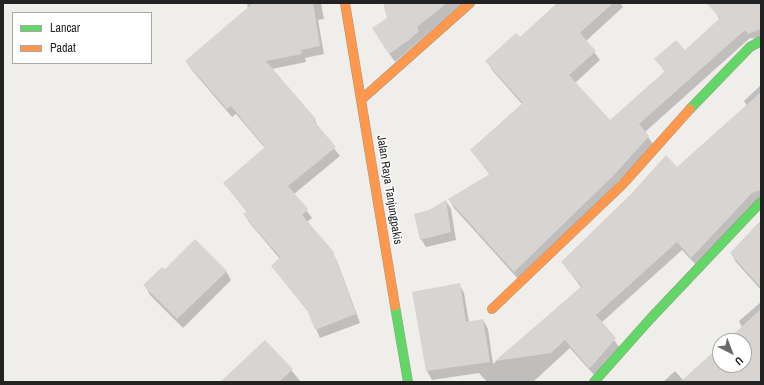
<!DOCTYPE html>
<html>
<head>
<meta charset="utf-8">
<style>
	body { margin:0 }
	#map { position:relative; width:764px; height:385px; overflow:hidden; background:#f0eeeb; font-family:"Archivo Narrow",sans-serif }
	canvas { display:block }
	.frame { position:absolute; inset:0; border:4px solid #222; pointer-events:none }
	.legend { position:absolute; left:12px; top:12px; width:140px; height:52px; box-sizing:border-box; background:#fff; border:1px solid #a7a7a7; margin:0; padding:5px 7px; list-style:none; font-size:12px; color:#222 }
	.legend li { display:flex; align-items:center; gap:8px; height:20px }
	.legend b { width:20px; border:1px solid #a7a7a7 }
	.north { position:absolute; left:712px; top:333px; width:40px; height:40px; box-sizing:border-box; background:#fff; border:1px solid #a7a7a7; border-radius:50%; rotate:138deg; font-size:11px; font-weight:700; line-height:16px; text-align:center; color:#222 }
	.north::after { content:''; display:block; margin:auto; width:14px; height:18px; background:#6a6968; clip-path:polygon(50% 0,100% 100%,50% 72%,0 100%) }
</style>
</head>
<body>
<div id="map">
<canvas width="764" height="385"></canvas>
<div class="frame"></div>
<ul class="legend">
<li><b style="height:5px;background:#63d668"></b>Lancar</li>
<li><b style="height:5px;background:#ff974d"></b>Padat</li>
</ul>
<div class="north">U</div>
</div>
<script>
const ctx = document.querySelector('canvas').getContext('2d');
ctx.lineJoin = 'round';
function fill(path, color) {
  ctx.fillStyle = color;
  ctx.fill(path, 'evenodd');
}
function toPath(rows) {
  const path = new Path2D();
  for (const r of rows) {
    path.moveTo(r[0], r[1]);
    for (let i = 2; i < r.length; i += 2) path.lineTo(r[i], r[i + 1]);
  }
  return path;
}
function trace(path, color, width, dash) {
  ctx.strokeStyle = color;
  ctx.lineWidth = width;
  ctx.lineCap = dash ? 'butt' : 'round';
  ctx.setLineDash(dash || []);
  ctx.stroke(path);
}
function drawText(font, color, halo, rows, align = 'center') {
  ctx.font = font + ' "Archivo Narrow",sans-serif';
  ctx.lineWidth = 3;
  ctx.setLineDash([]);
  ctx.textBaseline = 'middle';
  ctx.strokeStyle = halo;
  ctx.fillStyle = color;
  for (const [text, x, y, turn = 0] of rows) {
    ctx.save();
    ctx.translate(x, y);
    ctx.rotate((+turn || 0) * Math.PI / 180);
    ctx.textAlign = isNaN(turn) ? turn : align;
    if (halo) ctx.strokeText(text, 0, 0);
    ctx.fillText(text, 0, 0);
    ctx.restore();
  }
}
const shadow = toPath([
	[247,3,321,3,324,19,318,20,324,54,305,58,306,62,272,69,315,120,319,129,340,156,294,194,312,218,307,222,332,252,337,261,360,323,320,338,310,314,272,266,280,259,249,222,244,214,247,212,224,183,265,148,236,114,232,117,191,69,186,61,248,9],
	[384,3,463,3,395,62,378,37,389,18],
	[559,3,620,3,623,7,586,41,600,60,575,83,610,122,665,72,656,59,685,51,720,20,715,12,725,3,761,3,761,39,750,38,645,132,654,146,519,280,454,208,449,199,490,175,471,150,522,104,492,70,487,61,519,39],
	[761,85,761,200,697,266,682,250,601,323,620,348,595,376,570,348,533,382,487,382,479,373,432,380,427,371,413,292,459,284,464,293,469,322,483,320,488,329,493,364,581,287,562,262,677,169,747,106,744,101],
	[446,201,451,209,456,240,426,247,421,239,429,211],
	[761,222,761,290,736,262,731,253],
	[226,271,231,280,183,328,150,295,145,285],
	[761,302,761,382,663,382,675,371,683,380,720,347,720,365,744,365,744,341,727,341,742,327,739,321],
	[288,366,301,382,222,382]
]);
const building = toPath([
	[253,3,313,3,320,46,301,50,302,54,266,61,316,119,314,121,336,147,288,186,308,209,302,215,333,251,356,314,315,330,307,310,271,266,280,257,243,214,247,211,223,183,265,147,231,106,227,109,185,61],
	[383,3,447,3,417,27,419,31,409,40,389,54,372,28,387,18],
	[557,3,613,3,580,33,596,51,569,75,610,120,665,71,654,59,676,40,685,50,720,18,706,3,761,3,761,29,748,34,745,30,639,124,649,136,614,175,514,272,448,199,490,174,470,150,523,103,485,61,516,33,520,37],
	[761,92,761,190,752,193,691,258,677,242,596,315,616,338,592,366,589,368,565,340,551,353,495,361,582,286,561,262,632,193,666,155,677,167],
	[446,200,451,232,420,240,414,214,429,210],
	[761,220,761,288,730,253],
	[195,239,227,271,177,319,143,285,162,267,165,269],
	[460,283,466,322,483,319,490,362,426,371,412,292],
	[761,309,761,382,680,382,720,346,720,365,744,365,744,341,726,341],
	[265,340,293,369,279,382,220,382]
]);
const fast = toPath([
	[690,109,750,47,761,41],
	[395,306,408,382],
	[594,382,651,318,761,202]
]);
const slow = toPath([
	[345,3,395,306],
	[362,99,470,3],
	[492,309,623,184,690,109]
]);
const streetNames = [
	["Jalan Raya Tanjungpakis",389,190,81]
];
fill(shadow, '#0003');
fill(building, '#d7d4d2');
trace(fast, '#999a82', 10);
trace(slow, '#999a82', 10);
trace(fast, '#63d668', 9);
trace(slow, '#ff974d', 9);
drawText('12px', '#222', '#fff', streetNames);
</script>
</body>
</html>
